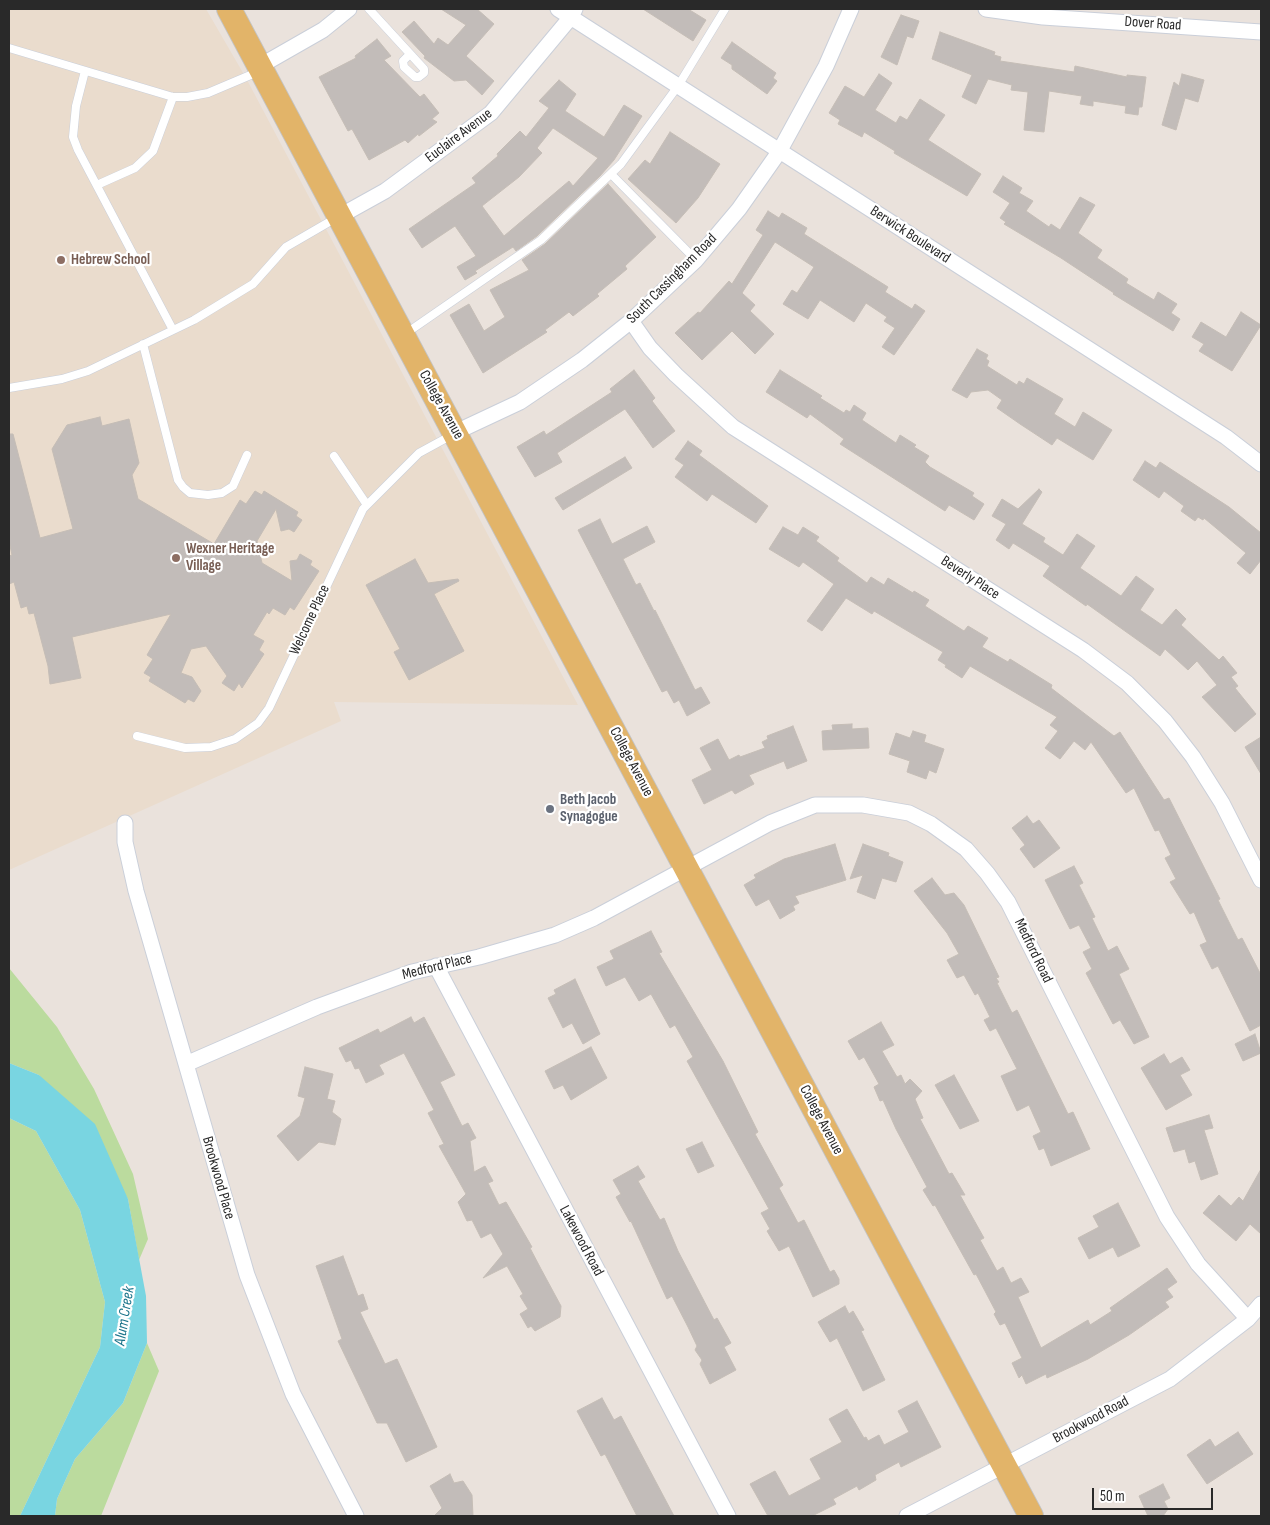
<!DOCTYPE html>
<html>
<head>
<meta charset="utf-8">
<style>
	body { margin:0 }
	#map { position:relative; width:1270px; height:1525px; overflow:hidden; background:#eae2dc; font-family:"Sofia Sans Condensed",sans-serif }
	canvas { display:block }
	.frame { position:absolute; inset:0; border:10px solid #292929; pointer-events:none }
	.scale { position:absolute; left:1092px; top:1488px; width:121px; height:22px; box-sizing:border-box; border:2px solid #292929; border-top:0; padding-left:6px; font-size:15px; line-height:18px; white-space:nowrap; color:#292929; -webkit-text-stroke:4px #fff; paint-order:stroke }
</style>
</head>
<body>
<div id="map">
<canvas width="1270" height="1525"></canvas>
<div class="frame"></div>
<div class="scale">50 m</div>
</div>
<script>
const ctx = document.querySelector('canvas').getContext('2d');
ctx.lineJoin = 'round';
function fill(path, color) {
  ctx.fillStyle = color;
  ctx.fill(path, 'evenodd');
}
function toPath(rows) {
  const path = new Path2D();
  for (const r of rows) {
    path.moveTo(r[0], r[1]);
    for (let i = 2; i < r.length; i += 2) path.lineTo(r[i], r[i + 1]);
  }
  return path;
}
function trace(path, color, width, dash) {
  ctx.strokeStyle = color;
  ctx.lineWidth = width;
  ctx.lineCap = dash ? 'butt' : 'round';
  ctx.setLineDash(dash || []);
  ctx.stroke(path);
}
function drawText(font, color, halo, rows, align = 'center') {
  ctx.font = font + ' "Sofia Sans Condensed",sans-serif';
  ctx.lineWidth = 4.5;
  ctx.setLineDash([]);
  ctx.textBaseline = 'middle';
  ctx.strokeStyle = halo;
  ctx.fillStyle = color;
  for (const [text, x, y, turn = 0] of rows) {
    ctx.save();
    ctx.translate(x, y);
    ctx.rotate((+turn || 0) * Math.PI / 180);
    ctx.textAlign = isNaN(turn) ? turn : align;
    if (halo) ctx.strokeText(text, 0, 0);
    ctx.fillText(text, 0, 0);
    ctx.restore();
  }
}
const education = toPath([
	[9,9,206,9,246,78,578,705,334,702,341,721,9,870]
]);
const green = toPath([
	[9,968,57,1027,94,1089,133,1174,148,1239,139,1260,128,1199,39,1075,9,1063],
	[9,1118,36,1131,80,1210,105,1302,100,1347,20,1516,9,1516],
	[147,1343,159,1371,101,1516,55,1516,57,1499,75,1459,123,1403]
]);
const water = toPath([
	[9,1063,39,1075,95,1124,128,1199,146,1296,147,1343,123,1403,75,1459,57,1499,55,1516,20,1516,100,1347,105,1302,80,1210,36,1131,9,1118]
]);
const building = toPath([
	[441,9,477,9,494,24,466,56,494,81,482,95,466,80,454,81,424,58,425,56,402,32,414,21,434,44,438,38,448,45,466,25,441,9],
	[643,9,688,9,706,20,693,41,643,9],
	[901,15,919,21,913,38,907,36,897,65,881,57,901,15],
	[940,32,995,52,994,55,1001,57,1000,61,1074,72,1075,66,1127,77,1127,75,1146,77,1142,107,1139,107,1138,115,1125,113,1126,106,1093,101,1093,106,1080,104,1082,96,1049,91,1044,132,1024,130,1028,92,1011,90,1012,85,988,79,976,104,962,97,972,75,932,59,940,32],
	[377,39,391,56,384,60,420,97,424,94,439,113,432,119,437,122,419,136,418,134,408,143,405,140,369,160,352,129,348,131,319,77,356,58,355,56,377,39],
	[732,42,776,73,773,78,777,81,767,94,732,69,732,65,721,58,732,42],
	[879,74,892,83,875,110,896,123,900,116,907,120,920,99,945,115,928,140,981,174,967,196,894,153,895,151,864,132,862,137,838,124,840,120,829,113,845,86,864,97,879,74],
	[1182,74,1204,80,1198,102,1185,98,1176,130,1162,125,1174,82,1179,86,1182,74],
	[559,80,576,94,565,111,604,137,624,105,642,116,614,160,600,176,537,236,516,251,513,247,475,271,477,273,465,280,457,267,476,256,455,226,422,248,409,229,476,183,472,178,498,156,497,154,520,131,526,137,549,108,539,101,559,80],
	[553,128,598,158,573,186,569,181,504,236,482,206,519,177,542,153,537,148,553,128],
	[670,132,720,164,698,198,676,223,628,179,645,160,650,164,670,132],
	[1003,176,1022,188,1019,193,1033,201,1026,211,1049,227,1051,224,1060,230,1080,197,1095,205,1078,233,1102,250,1097,258,1128,279,1126,283,1154,300,1158,292,1177,304,1171,313,1180,319,1173,331,1113,294,1114,293,1061,258,1004,224,1006,222,1000,218,1010,203,993,192,1003,176],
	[608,184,656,237,625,266,627,269,597,294,599,296,573,316,569,312,545,330,547,332,483,373,450,315,469,304,484,331,505,317,490,290,529,270,522,260,545,244,608,184],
	[768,211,779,218,782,213,807,228,804,234,888,287,885,292,912,309,915,304,925,311,894,355,882,347,895,328,884,321,887,317,866,303,854,322,820,300,808,319,783,304,792,290,797,293,814,267,775,242,742,293,755,305,750,311,774,334,755,354,732,331,702,360,675,333,698,312,700,313,729,281,732,284,763,235,756,230,768,211],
	[1241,312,1261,325,1232,371,1199,351,1204,344,1192,337,1201,322,1226,337,1241,312],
	[977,349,988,355,986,359,989,361,987,366,1017,385,1019,381,1024,384,1027,378,1063,399,1054,414,1075,427,1083,412,1112,430,1093,460,1057,438,1052,445,1020,424,997,408,1002,400,988,390,971,392,967,398,952,390,977,349],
	[634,370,655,398,652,401,675,431,653,448,625,409,557,453,562,462,535,477,517,447,544,431,546,435,612,392,610,389,634,370],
	[780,370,822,396,820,398,844,413,846,410,850,412,854,405,866,413,862,420,896,443,900,435,916,445,914,447,929,456,925,462,930,467,974,493,972,496,984,504,974,520,949,505,945,511,840,444,844,439,810,414,807,418,766,392,780,370],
	[100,417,102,426,129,419,139,463,132,475,138,499,214,544,240,500,246,504,255,491,262,495,264,491,298,512,296,516,302,520,294,532,289,529,281,531,276,509,257,541,262,563,292,581,290,561,297,560,300,554,312,561,310,565,319,571,294,610,290,607,285,615,273,608,269,614,267,612,253,635,264,641,259,650,264,654,242,688,239,683,234,691,222,683,227,676,206,646,191,649,181,673,192,677,201,691,194,702,188,699,185,703,149,681,151,677,144,673,153,659,147,655,171,614,72,637,81,678,50,684,48,666,34,613,29,614,27,606,21,608,14,582,9,584,9,556,12,555,9,541,9,434,13,434,40,538,73,529,52,449,67,425,100,417],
	[688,441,702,451,699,455,768,506,756,523,712,494,707,501,675,477,684,465,675,459,688,441],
	[625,457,632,468,563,510,555,498,625,457],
	[1145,461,1156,468,1160,462,1229,507,1261,533,1261,560,1250,574,1237,563,1246,553,1204,518,1203,520,1198,517,1195,521,1181,511,1184,506,1164,491,1159,498,1133,480,1145,461],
	[1039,489,1042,492,1022,524,1045,538,1043,542,1063,555,1077,534,1095,546,1080,568,1121,596,1136,576,1154,589,1140,610,1162,625,1176,609,1186,619,1181,625,1219,660,1223,656,1237,673,1231,677,1238,686,1235,688,1256,714,1235,732,1202,697,1217,685,1197,661,1188,670,1165,649,1160,656,1087,604,1086,606,1043,576,1050,566,1013,543,1009,549,996,540,1006,524,992,516,1002,499,1018,509,1039,489],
	[600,519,612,544,647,526,655,542,623,559,636,585,640,583,654,611,655,610,695,690,701,687,710,703,687,716,679,700,674,703,667,690,662,692,578,530,600,519],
	[783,527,798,535,803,527,819,537,816,541,839,558,837,561,867,583,871,577,884,585,888,578,913,593,914,591,929,600,925,606,964,631,968,626,988,638,982,647,1008,662,1010,659,1052,685,1051,688,1114,736,1120,732,1164,800,1169,798,1220,899,1218,900,1238,940,1242,938,1261,975,1261,1025,1250,1031,1218,966,1212,969,1200,945,1207,942,1194,912,1190,914,1170,882,1176,879,1165,858,1171,855,1159,830,1155,831,1134,788,1126,793,1091,742,1085,750,1074,741,1060,759,1045,748,1058,731,1050,725,1057,717,970,666,962,678,945,667,946,665,938,660,943,652,874,611,872,614,846,598,822,631,807,621,834,584,803,562,799,567,769,549,783,527],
	[415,559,428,583,458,579,459,581,434,594,464,651,409,680,394,652,400,649,366,585,415,559],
	[852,724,852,729,868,728,869,748,823,750,822,731,833,730,832,725,852,724],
	[793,726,807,761,787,769,784,761,749,775,754,784,735,794,732,790,704,804,692,780,712,770,700,748,718,739,729,760,739,755,740,757,765,748,762,742,768,739,767,736,793,726],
	[913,731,926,735,924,742,944,749,936,773,929,770,926,779,907,772,910,761,889,754,896,733,910,738,913,731],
	[1261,737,1261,774,1245,747,1261,737],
	[1027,816,1033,824,1039,820,1060,848,1034,868,1020,849,1025,845,1012,828,1027,816],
	[835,844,846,880,795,896,799,903,793,906,795,910,780,919,769,899,756,906,744,885,756,878,754,875,784,859,835,844],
	[863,844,889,853,888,856,903,862,896,882,882,878,875,899,857,892,863,875,850,879,863,844],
	[1074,866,1083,883,1079,885,1095,917,1092,918,1108,951,1117,946,1129,969,1119,974,1149,1037,1134,1044,1120,1020,1113,1024,1086,973,1092,969,1083,952,1091,948,1079,925,1070,929,1045,880,1074,866],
	[932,878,945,895,954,893,964,905,999,977,996,978,999,982,997,983,1012,1013,1017,1010,1068,1114,1073,1112,1090,1149,1051,1166,1044,1148,1039,1150,1033,1136,1041,1132,1029,1105,1017,1111,1001,1076,1017,1069,996,1028,990,1031,984,1020,990,1017,978,993,975,995,964,975,957,978,947,960,959,954,947,933,914,891,932,878],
	[651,931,662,952,659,953,723,1061,758,1132,755,1134,783,1185,779,1188,798,1223,804,1220,830,1272,834,1270,839,1279,839,1284,813,1297,789,1246,779,1251,767,1231,770,1229,761,1213,769,1209,687,1061,693,1057,675,1025,670,1028,651,994,639,1001,625,977,606,986,597,967,614,959,610,951,651,931],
	[575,979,600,1034,583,1044,572,1023,563,1028,548,998,556,994,554,990,575,979],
	[411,1017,414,1023,424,1017,455,1075,440,1082,462,1126,468,1123,476,1138,470,1141,474,1172,485,1166,493,1181,488,1183,499,1205,506,1202,532,1247,530,1248,541,1269,561,1306,560,1317,535,1331,531,1326,528,1328,520,1314,528,1309,520,1296,523,1294,507,1266,483,1278,503,1254,491,1233,481,1238,472,1220,467,1221,458,1202,466,1194,439,1146,444,1144,428,1113,434,1110,404,1053,379,1065,384,1074,366,1083,359,1068,355,1069,351,1060,346,1062,339,1048,378,1029,380,1033,411,1017],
	[881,1022,894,1045,882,1051,897,1077,901,1075,905,1084,910,1079,922,1091,915,1099,923,1118,920,1119,949,1174,952,1173,965,1195,960,1195,984,1238,980,1240,997,1271,1003,1267,1011,1283,1021,1278,1029,1292,1018,1297,1041,1348,1088,1320,1090,1325,1112,1311,1110,1308,1167,1268,1177,1282,1167,1289,1173,1297,1165,1302,1169,1307,1129,1335,1088,1359,1047,1378,1046,1374,1026,1384,1022,1375,1019,1378,1012,1363,1022,1358,1005,1323,1000,1325,994,1314,996,1312,976,1274,974,1275,935,1205,933,1206,923,1190,927,1187,896,1129,883,1100,880,1101,874,1087,879,1084,864,1057,859,1060,848,1041,881,1022],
	[1255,1034,1261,1053,1243,1061,1235,1044,1255,1034],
	[591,1047,607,1078,571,1100,563,1085,554,1089,545,1071,591,1047],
	[1164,1054,1170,1064,1182,1057,1190,1070,1180,1075,1192,1095,1166,1110,1141,1068,1164,1054],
	[305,1067,333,1074,327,1099,335,1101,332,1112,341,1119,335,1145,319,1142,298,1161,277,1136,300,1116,305,1098,298,1096,305,1067],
	[954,1075,979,1121,960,1129,935,1085,954,1075],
	[1209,1115,1213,1128,1204,1130,1218,1174,1201,1180,1195,1161,1189,1163,1185,1149,1174,1152,1166,1128,1209,1115],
	[702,1142,714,1166,698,1173,686,1149,702,1142],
	[638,1166,645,1177,638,1181,660,1220,664,1218,678,1251,714,1320,717,1318,731,1343,724,1347,736,1370,710,1384,700,1364,702,1360,695,1350,697,1346,688,1327,672,1296,667,1299,631,1221,630,1222,616,1197,621,1194,613,1180,638,1166],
	[1261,1169,1261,1234,1250,1224,1236,1241,1203,1213,1219,1195,1231,1206,1239,1197,1243,1201,1261,1169],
	[1118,1203,1140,1246,1118,1257,1113,1247,1089,1259,1078,1238,1099,1227,1093,1216,1118,1203],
	[343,1256,358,1296,363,1294,368,1309,360,1312,385,1364,397,1359,437,1447,406,1462,387,1423,377,1423,338,1341,342,1339,316,1266,343,1256],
	[845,1306,849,1314,853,1311,864,1330,861,1331,885,1380,863,1391,837,1338,830,1342,818,1322,845,1306],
	[602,1398,614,1420,621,1416,674,1516,637,1516,605,1454,601,1456,577,1411,602,1398],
	[917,1401,941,1447,901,1467,899,1462,875,1475,876,1480,859,1490,857,1486,833,1499,836,1504,812,1516,768,1516,750,1484,775,1471,789,1496,821,1479,810,1459,842,1442,829,1419,847,1409,864,1438,866,1437,868,1441,879,1435,884,1445,909,1432,898,1411,917,1401],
	[1238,1432,1253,1454,1207,1484,1187,1455,1210,1439,1215,1447,1238,1432],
	[450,1474,454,1483,463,1481,472,1495,473,1516,434,1516,442,1508,430,1486,450,1474],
	[1163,1484,1170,1498,1164,1501,1168,1509,1163,1516,1148,1516,1139,1496,1163,1484]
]);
const service = toPath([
	[369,9,424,69,424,73,419,77,415,77,404,67,403,61,410,54],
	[9,48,173,97,187,97,208,93,260,71],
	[85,71,76,106,73,137,78,150,173,330],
	[611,174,696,260],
	[97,185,135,168,153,151,173,97],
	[405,334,541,240,621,164,678,86,725,9],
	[143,344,178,480,183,487,190,493,208,495,222,493,233,486,247,455],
	[9,388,62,379,88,371,194,320,253,284,286,247,336,218],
	[334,456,367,505],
	[137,736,185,748,211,747,235,739,258,723,269,708,363,509,419,453,452,435]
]);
const minor = toPath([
	[558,9,1226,437,1261,464],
	[986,9,1043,17,1261,32],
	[260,66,323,30,349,9],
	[340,216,385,191,491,113,571,17,575,9],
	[631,321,650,348,676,375,733,427,1083,650,1127,683,1165,721,1193,757,1222,803,1261,880],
	[456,432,520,402,582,360,631,321,696,260,739,209,779,152,826,66,851,9],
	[125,823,125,842,136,891,247,1275,293,1394,356,1516],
	[436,966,728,1516],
	[186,1064,317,1007,412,972,479,957,555,935,594,918,770,823,815,805,863,805,909,813,931,824,966,849,987,873,1008,902,1167,1217,1198,1264,1248,1319],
	[907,1516,1170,1379,1248,1319,1261,1304]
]);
const primary = toPath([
	[229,9,1031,1516]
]);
const markers = [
	[61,260,5,"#8d6e63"],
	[176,558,5,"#8d6e63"],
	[550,809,5,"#6b7280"]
];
const streetNames = [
	["Dover Road",1153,24,4],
	["Euclaire Avenue",459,136,-37],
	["Berwick Boulevard",910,235,33],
	["South Cassingham Road",672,279,-45],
	["College Avenue",441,405,61],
	["Beverly Place",970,578,33],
	["Welcome Place",310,620,-65],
	["College Avenue",631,762,62],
	["Medford Road",1033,951,64],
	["Medford Place",437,967,-14],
	["College Avenue",821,1120,62],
	["Brookwood Place",218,1178,74],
	["Lakewood Road",581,1241,62],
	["Brookwood Road",1091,1420,-28]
];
const educationNames = [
	["Hebrew School",71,260],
	["Wexner Heritage",186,549],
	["Village",186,566]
];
const worshipNames = [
	["Beth Jacob",560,800],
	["Synagogue",560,817]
];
const waterNames = [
	["Alum Creek",125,1316,-81]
];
fill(education, '#eadccd');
fill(green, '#bbdb9e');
fill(water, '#79d5e1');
fill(building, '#c2bcb9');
trace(building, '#c5bdb6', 1);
trace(service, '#cacfd9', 9);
trace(minor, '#cacfd9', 17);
trace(primary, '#c3c3c3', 26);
trace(service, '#fff', 8);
trace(minor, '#fff', 15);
trace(primary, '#e2b469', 24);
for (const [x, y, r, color] of markers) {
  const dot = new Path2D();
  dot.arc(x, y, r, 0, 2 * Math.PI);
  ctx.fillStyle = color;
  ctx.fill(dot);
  trace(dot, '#fff', 2);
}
drawText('15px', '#292929', '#fff', streetNames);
drawText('bold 15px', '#785e54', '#fff', educationNames, 'left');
drawText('bold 15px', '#5b616d', '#fff', worshipNames, 'left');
drawText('italic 16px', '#1b748b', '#fff', waterNames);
</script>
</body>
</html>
